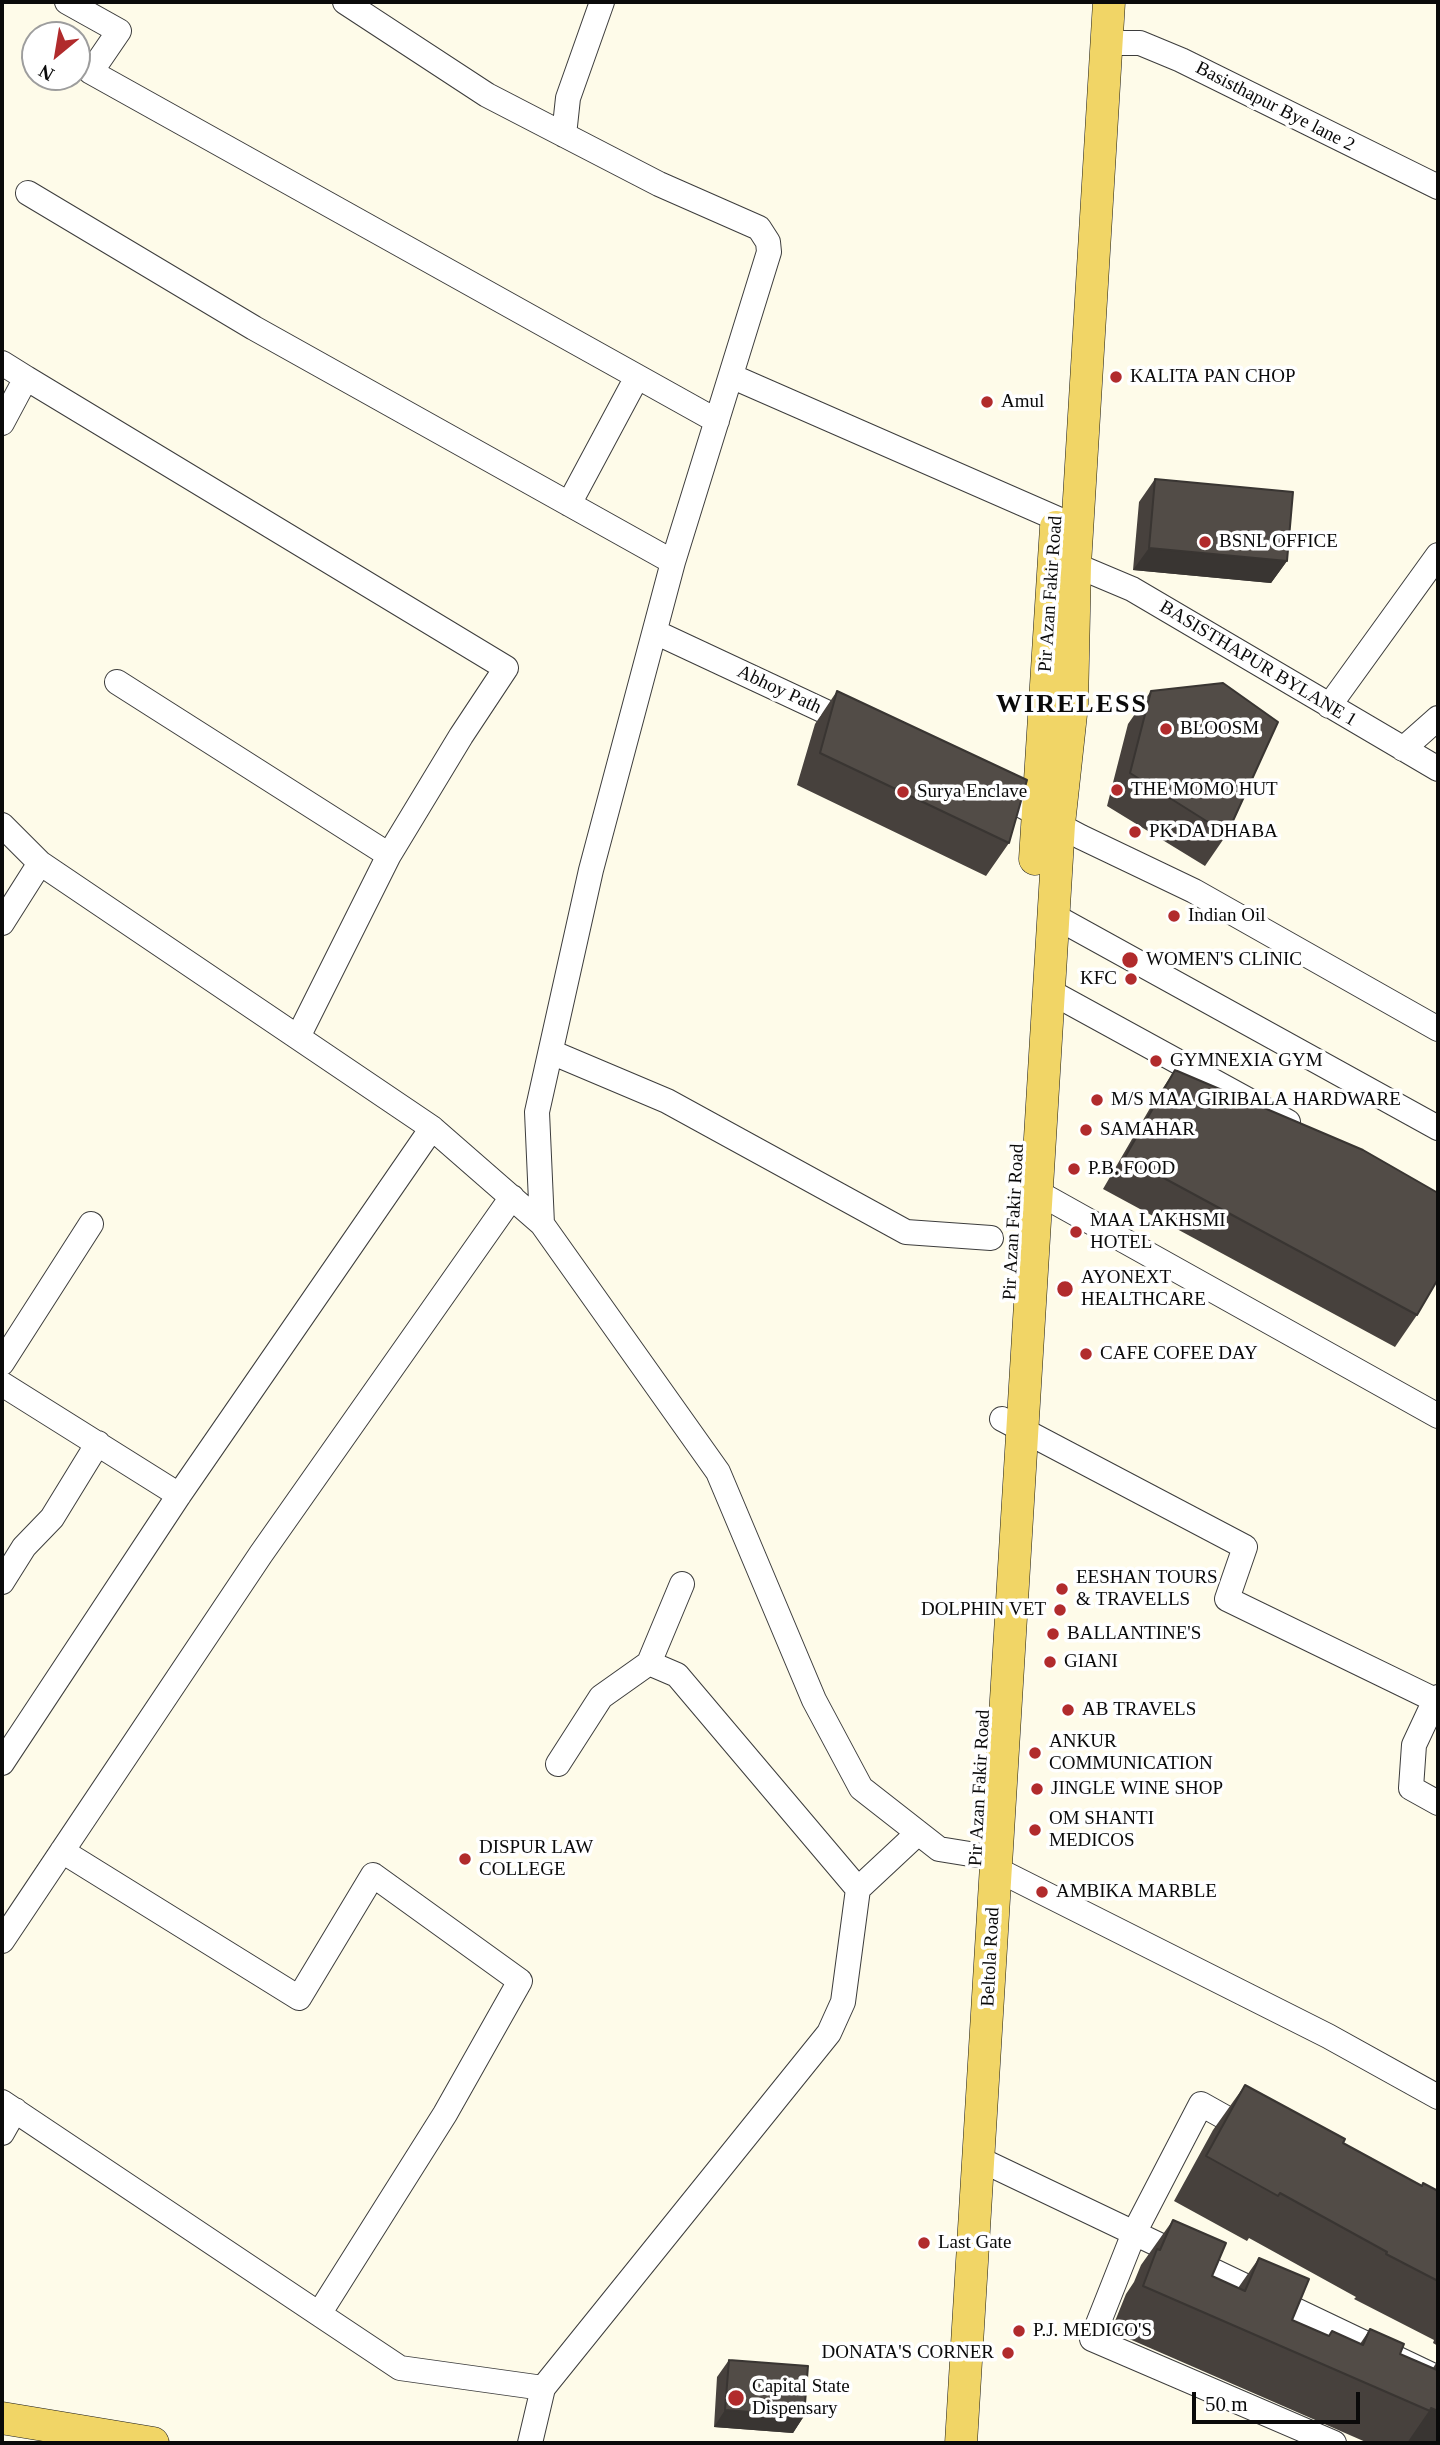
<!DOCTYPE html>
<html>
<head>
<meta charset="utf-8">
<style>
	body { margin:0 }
	#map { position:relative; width:1440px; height:2445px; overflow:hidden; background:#fefbe9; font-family:Georgia,serif }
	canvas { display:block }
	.frame { position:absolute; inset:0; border:4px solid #0a0a0a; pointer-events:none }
	.north { position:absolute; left:21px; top:21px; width:70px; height:70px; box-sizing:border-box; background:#fff; border:2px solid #9d9d9d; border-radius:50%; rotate:210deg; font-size:19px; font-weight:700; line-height:28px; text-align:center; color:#0a0a0a }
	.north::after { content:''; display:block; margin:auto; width:24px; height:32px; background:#b12b2c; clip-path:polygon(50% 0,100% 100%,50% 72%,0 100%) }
	.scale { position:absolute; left:1192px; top:2392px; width:168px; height:32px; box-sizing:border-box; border:4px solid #0a0a0a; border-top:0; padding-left:9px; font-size:21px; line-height:24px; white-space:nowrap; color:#0a0a0a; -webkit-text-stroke:5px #fff; paint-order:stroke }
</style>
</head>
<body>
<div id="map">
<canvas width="1440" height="2445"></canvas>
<div class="frame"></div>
<div class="north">N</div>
<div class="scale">50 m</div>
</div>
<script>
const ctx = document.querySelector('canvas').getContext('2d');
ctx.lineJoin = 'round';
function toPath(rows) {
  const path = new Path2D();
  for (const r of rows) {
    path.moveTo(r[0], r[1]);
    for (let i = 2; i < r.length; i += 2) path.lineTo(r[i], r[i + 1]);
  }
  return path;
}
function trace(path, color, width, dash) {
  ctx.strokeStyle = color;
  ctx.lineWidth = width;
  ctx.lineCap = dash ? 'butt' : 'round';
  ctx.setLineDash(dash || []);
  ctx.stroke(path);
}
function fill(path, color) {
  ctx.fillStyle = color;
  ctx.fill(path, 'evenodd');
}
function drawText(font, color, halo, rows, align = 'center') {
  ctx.font = font + ' Georgia,serif';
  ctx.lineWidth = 7;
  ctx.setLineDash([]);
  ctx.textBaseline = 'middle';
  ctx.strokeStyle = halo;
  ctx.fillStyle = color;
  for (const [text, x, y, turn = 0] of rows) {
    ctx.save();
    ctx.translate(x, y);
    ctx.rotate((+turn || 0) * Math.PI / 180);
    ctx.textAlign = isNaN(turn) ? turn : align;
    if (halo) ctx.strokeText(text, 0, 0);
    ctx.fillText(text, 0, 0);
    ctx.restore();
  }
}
const minor = toPath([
	[67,2,119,31,91,72,717,421],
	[345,2,487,95,659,184,759,228,768,242,769,252,673,562,591,870,537,1112,542,1224],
	[1107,43,1140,43,1181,60,1438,187],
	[564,135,568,98,602,2],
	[28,193,254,328,673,562],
	[2,363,26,378],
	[731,376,1076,527],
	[2,423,26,378,506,668,461,736,389,855,298,1037],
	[569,504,637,377],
	[1075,565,1132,589,1438,769],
	[655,632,854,725],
	[117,682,389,855],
	[1329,706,1438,555],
	[1403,749,1438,718],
	[992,790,1081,837,1194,891,1438,1029],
	[2,825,40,863,432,1128,542,1224,718,1472,814,1700,861,1788,939,1849,976,1855],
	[1054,916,1438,1128],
	[2,923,40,863],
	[1049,991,1288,1122],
	[551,1052,667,1101,906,1232,991,1238],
	[1037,1192,1438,1416],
	[2,1363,91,1224],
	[2,1384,179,1495],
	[1002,1419,1245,1547,1227,1599,1435,1700],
	[2,1582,24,1547,52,1518,98,1443],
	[649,1663,682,1584],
	[1438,1697,1435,1700,1414,1745,1411,1788,1438,1803],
	[2,1763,179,1495,432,1128],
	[558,1764,601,1697,649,1663,677,1675,858,1889],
	[62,1851,299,1998,373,1875,520,1981,445,2114,319,2314,400,2368,543,2388,530,2443],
	[996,1869,1328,2036,1438,2097],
	[2,1941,261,1554,512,1197],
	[2,2102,319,2314],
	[1251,2132,1201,2104,1134,2233,1092,2339,1334,2443],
	[2,2133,15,2110],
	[979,2159,1438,2378],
	[543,2388,829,2033,843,2002,858,1889,918,1833]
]);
const major = toPath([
	[1035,859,1056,527],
	[2,2418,153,2443],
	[961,2443,1059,824,1072,705,1075,565,1109,2]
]);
const wall = toPath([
	[1155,479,1287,561,1271,583,1133,570,1139,502],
	[837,691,1009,843,986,876,797,785,815,724],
	[1151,691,1227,834,1205,866,1107,806,1128,724],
	[1175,1070,1417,1315,1395,1347,1103,1189,1153,1103],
	[1245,2085,1343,2143,1421,2186,1438,2191,1438,2346,1433,2343,1434,2340,1354,2299,1356,2297,1249,2238,1247,2241,1174,2201,1213,2130],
	[1173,2220,1212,2276,1238,2288,1259,2258,1292,2320,1328,2336,1332,2331,1360,2344,1370,2329,1400,2354,1433,2368,1438,2360,1438,2443,1368,2443,1111,2331,1126,2294,1134,2282,1141,2265],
	[729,2360,804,2416,793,2433,714,2427,717,2377]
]);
const shadedWall = toPath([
	[1149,548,1287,561,1271,583,1133,570],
	[1431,2408,1438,2411,1438,2443,1407,2443],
	[725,2410,804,2416,793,2433,714,2427]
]);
const building = toPath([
	[1155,479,1293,492,1287,561,1149,548,1155,479],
	[1223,683,1278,722,1227,834,1130,773,1151,691,1223,683],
	[837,691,1027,780,1009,843,820,753,837,691],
	[1175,1070,1363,1150,1438,1193,1438,1279,1417,1315,1125,1157,1175,1070],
	[1245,2085,1345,2139,1343,2143,1422,2186,1423,2183,1438,2191,1438,2281,1386,2254,1387,2252,1280,2193,1278,2196,1206,2156,1245,2085],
	[1173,2220,1226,2243,1212,2276,1245,2291,1259,2258,1309,2279,1292,2320,1329,2336,1332,2331,1363,2345,1370,2329,1404,2344,1400,2354,1437,2370,1438,2368,1438,2411,1431,2408,1430,2411,1143,2286,1157,2249,1160,2250,1173,2220],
	[729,2360,808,2366,804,2416,725,2410,729,2360]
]);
const markers = [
	[1116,377,7,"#b12b2c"],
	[987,402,7,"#b12b2c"],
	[1205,542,7,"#b12b2c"],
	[1166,729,7,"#b12b2c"],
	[1117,790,7,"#b12b2c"],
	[903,792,7,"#b12b2c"],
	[1135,832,7,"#b12b2c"],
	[1174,916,7,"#b12b2c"],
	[1130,960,9,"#b12b2c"],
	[1131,979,7,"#b12b2c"],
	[1156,1061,7,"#b12b2c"],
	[1097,1100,7,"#b12b2c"],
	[1086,1130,7,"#b12b2c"],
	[1074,1169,7,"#b12b2c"],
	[1076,1232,7,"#b12b2c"],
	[1065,1289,9,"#b12b2c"],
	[1086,1354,7,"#b12b2c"],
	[1062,1589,7,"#b12b2c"],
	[1060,1610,7,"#b12b2c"],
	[1053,1634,7,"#b12b2c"],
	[1050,1662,7,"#b12b2c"],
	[1068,1710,7,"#b12b2c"],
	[1035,1753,7,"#b12b2c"],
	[1037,1789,7,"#b12b2c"],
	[1035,1830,7,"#b12b2c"],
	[465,1859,7,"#b12b2c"],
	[1042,1892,7,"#b12b2c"],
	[924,2243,7,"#b12b2c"],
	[1019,2331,7,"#b12b2c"],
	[1008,2353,7,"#b12b2c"],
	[736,2398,9,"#b12b2c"]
];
const streetNames = [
	["Basisthapur Bye lane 2",1275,107,27],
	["Pir Azan Fakir Road",1051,594,-86],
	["BASISTHAPUR BYLANE 1",1258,664,31],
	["Abhoy Path",779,690,25],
	["Pir Azan Fakir Road",1014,1222,-87],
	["Pir Azan Fakir Road",980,1788,-87],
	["Beltola Road",991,1957,-87]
];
const poiNames = [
	["KALITA PAN CHOP",1130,377],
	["Amul",1001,402],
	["BSNL OFFICE",1219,542],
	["BLOOSM",1180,729],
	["THE MOMO HUT",1131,790],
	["Surya Enclave",917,792],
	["PK DA DHABA",1149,832],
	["Indian Oil",1188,916],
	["WOMEN'S CLINIC",1146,960],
	["KFC",1117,979,"right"],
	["GYMNEXIA GYM",1170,1061],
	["M/S MAA GIRIBALA HARDWARE",1111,1100],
	["SAMAHAR",1100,1130],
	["P.B. FOOD",1088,1169],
	["MAA LAKHSMI",1090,1221],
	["HOTEL",1090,1243],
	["AYONEXT",1081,1278],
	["HEALTHCARE",1081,1300],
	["CAFE COFEE DAY",1100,1354],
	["EESHAN TOURS",1076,1578],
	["& TRAVELLS",1076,1600],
	["DOLPHIN VET",1046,1610,"right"],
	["BALLANTINE'S",1067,1634],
	["GIANI",1064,1662],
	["AB TRAVELS",1082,1710],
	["ANKUR",1049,1742],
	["COMMUNICATION",1049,1764],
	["JINGLE WINE SHOP",1051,1789],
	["OM SHANTI",1049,1819],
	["MEDICOS",1049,1841],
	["DISPUR LAW",479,1848],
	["COLLEGE",479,1870],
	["AMBIKA MARBLE",1056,1892],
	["Last Gate",938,2243],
	["P.J. MEDICO'S",1033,2331],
	["DONATA'S CORNER",994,2353,"right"],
	["Capital State",752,2387],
	["Dispensary",752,2409]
];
const districtNames = [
	["WIRELESS",1072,705]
];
trace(minor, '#3d3d3d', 26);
trace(major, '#1b1b1b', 33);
trace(minor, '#fff', 24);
trace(major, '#f1d566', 32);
fill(wall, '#47413d');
fill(shadedWall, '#393532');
fill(building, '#524c47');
trace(building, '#393532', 2);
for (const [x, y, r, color] of markers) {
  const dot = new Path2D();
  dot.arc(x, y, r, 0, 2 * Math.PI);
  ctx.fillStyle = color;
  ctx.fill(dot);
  trace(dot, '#fff', 2.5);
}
drawText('19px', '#0a0a0a', '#fff', streetNames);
drawText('19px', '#0a0a0a', '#fff', poiNames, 'left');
ctx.letterSpacing = '2px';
drawText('bold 26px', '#0a0a0a', '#fff', districtNames);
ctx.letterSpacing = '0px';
</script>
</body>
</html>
